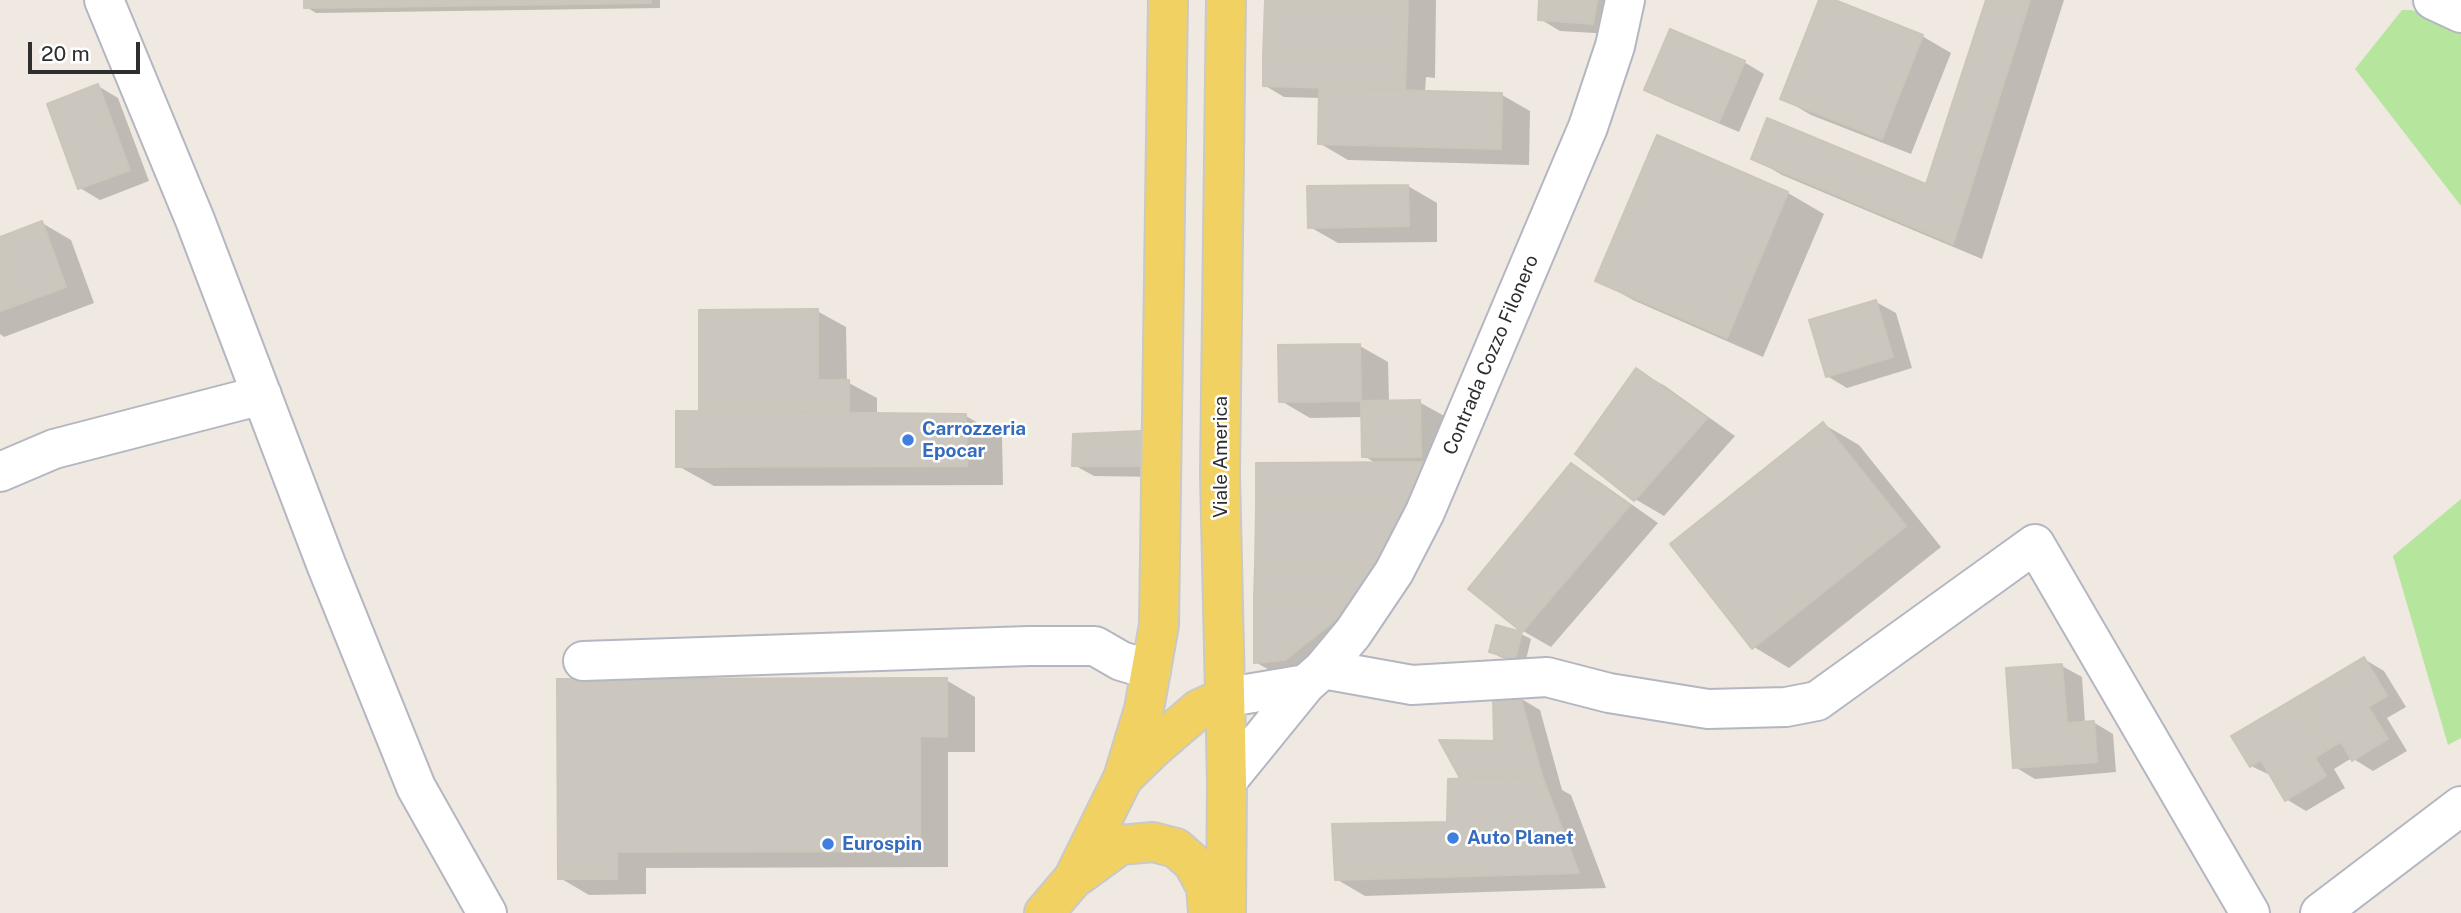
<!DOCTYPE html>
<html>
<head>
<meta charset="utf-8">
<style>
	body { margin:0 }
	#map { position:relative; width:2461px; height:913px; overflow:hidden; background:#efe9e1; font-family:"Public Sans",sans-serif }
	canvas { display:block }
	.scale { position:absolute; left:28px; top:42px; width:112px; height:32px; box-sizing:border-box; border:4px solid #2e2e2e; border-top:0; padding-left:9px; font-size:21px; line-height:24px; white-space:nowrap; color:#2e2e2e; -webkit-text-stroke:5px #fff; paint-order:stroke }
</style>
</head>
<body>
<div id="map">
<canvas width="2461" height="913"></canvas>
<div class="scale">20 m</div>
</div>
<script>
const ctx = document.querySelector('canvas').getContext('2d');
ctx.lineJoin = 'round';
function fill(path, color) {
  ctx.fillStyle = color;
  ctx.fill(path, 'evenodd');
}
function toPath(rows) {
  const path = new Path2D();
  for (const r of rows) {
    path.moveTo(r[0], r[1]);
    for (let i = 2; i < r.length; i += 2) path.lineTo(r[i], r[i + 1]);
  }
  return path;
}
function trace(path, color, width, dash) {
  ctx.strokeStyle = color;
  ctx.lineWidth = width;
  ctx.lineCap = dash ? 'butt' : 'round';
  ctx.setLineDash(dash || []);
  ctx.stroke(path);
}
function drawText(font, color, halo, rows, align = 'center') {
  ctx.font = font + ' "Public Sans",sans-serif';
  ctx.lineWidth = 5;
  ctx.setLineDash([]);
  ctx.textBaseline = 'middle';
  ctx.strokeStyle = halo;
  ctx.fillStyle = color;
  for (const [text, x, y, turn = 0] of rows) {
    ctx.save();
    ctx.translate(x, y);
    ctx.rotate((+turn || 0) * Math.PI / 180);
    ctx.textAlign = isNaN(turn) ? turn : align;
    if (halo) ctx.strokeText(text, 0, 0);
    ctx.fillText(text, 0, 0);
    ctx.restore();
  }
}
const green = toPath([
	[2402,10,2412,10,2461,32,2461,206,2355,69],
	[2461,499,2461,738,2448,745,2393,556]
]);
const shadow = toPath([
	[306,0,660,0,660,8,316,13,306,7],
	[1267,0,1436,0,1435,78,1426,77,1425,93,1502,95,1530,111,1529,165,1348,160,1319,143,1321,98,1284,97,1264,85],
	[1540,0,1614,0,1612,34,1560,31,1540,19],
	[1821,0,1830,0,1922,36,1951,53,1911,154,1811,115,1782,98],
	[1988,0,2064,0,1982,259,1782,175,1753,158,1927,186],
	[1744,62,1764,74,1739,132,1666,101,1646,89],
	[98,86,118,98,149,181,100,200,80,188],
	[1658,137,1788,193,1824,214,1763,357,1633,300,1597,280],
	[1408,186,1437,203,1437,242,1338,243,1310,227],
	[42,223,71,240,94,303,4,337,0,334,0,239],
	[1876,302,1896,313,1912,368,1847,388,1827,376],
	[817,311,846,327,847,382,877,398,877,415,966,416,1002,437,1003,485,714,486,678,466,707,413,701,410],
	[1360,346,1388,362,1389,402,1419,402,1448,418,1406,582,1284,678,1255,662,1377,464,1364,456,1363,417,1310,418,1281,401],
	[1636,370,1665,386,1735,436,1664,516,1635,499],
	[1823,424,1859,445,1941,547,1789,668,1754,647],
	[1142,433,1162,445,1161,477,1094,476,1074,465],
	[1572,466,1600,482,1658,523,1551,647,1523,631],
	[1521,634,1531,639,1525,664,1500,657,1491,652],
	[2364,659,2384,671,2406,707,2387,718,2407,751,2373,771,2352,758,2347,761,2334,769,2345,788,2306,811,2286,799,2272,776,2251,766],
	[2062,666,2082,677,2085,723,2093,722,2113,734,2116,772,2035,779,2015,767],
	[946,680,975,697,975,752,948,752,948,867,646,868,646,894,589,895,560,878],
	[1520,698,1540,710,1562,790,1571,795,1606,888,1365,896,1336,879,1449,823,1463,780,1442,742,1496,743]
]);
const building = toPath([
	[304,0,651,0,651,3,304,8,304,0],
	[1265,0,1408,0,1406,62,1263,58,1265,0],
	[1539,0,1597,0,1593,24,1538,20,1539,0],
	[1819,0,1835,0,1923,35,1882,139,1780,99,1819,0],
	[1986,0,2030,0,1953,244,1751,159,1767,118,1926,184,1986,0],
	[1670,29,1745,61,1719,122,1644,90,1670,29],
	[1263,58,1406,62,1405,90,1263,86,1263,58],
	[98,84,130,170,78,189,47,104,98,84],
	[1319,88,1502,93,1501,149,1318,144,1319,88],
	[1657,135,1788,192,1727,338,1595,281,1657,135],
	[1408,185,1409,226,1308,228,1307,186,1408,185],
	[42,221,66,287,0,311,0,237,42,221],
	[1876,300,1893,357,1826,377,1809,320,1876,300],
	[818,309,818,380,849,380,849,413,699,411,699,310,818,309],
	[1360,344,1361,401,1279,402,1278,345,1360,344],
	[1636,368,1707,418,1634,501,1575,454,1636,368],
	[1420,400,1421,457,1362,457,1361,401,1420,400],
	[676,411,966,414,967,466,676,467,676,411],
	[1823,422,1906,526,1752,649,1670,544,1823,422],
	[1142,431,1141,466,1072,466,1073,434,1142,431],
	[1426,462,1406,507,1256,508,1256,463,1426,462],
	[1571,463,1630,505,1522,632,1468,589,1571,463],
	[1406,507,1377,565,1255,565,1256,508,1406,507],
	[1255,565,1377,565,1353,597,1254,598,1255,565],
	[1353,597,1347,611,1285,660,1254,663,1254,598,1353,597],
	[1496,625,1522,632,1515,659,1489,652,1496,625],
	[2364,657,2387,696,2368,707,2388,739,2352,761,2341,742,2327,750,2297,697,2364,657],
	[2062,664,2067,723,2094,721,2097,762,2013,768,2006,668,2062,664],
	[947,678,947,737,920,736,920,851,617,852,617,879,558,879,557,679,947,678],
	[1520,696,1542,776,1460,778,1439,740,1494,741,1493,698,1520,696],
	[2297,697,2327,750,2315,758,2326,776,2285,801,2261,760,2250,767,2231,736,2297,697],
	[1542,776,1579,873,1335,880,1332,824,1447,822,1448,779,1542,776]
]);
const minor = toPath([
	[104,0,195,220,326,564,416,787,487,913],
	[2433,0,2461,13],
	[0,472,54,449,262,395],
	[583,661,1029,646,1095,646,1121,661,1151,670],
	[1323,669,1412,685,1547,677,1609,693,1708,709,1786,707,1817,701,2035,544,2250,913],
	[1223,698,1306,684],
	[1227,781,1306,684,1323,669,1353,633,1394,572,1425,512,1588,127,1615,46,1625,0],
	[2320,913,2461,806]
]);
const major = toPath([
	[1123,778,1144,709,1159,625,1168,0],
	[1079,875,1120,845,1153,842,1176,848,1193,863,1206,887,1208,913],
	[1044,913,1073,879,1123,778,1156,746,1199,709,1223,698],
	[1226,913,1227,781,1220,474,1226,0]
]);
const markers = [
	[908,440,7,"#3f7fe0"],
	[1453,838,7,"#3f7fe0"],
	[828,844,7,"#3f7fe0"]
];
const streetNames = [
	["Contrada Cozzo Filonero",1491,355,-67],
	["Viale America",1221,457,-90]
];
const shopNames = [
	["Carrozzeria",922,429],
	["Epocar",922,451],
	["Auto Planet",1467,838],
	["Eurospin",842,844]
];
fill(green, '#b6e59e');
fill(shadow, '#0003');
fill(building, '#cbc7bf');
trace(building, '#cbc5ba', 2);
trace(minor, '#b4b7c1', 42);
trace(major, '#c9c9c9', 42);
trace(minor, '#fff', 38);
trace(major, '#f2d163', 38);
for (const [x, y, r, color] of markers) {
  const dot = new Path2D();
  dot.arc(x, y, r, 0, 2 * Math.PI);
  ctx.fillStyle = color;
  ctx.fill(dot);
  trace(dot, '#fff', 2.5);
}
drawText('19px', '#2e2e2e', '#fff', streetNames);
drawText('bold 19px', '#366cbe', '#fff', shopNames, 'left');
</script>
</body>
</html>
